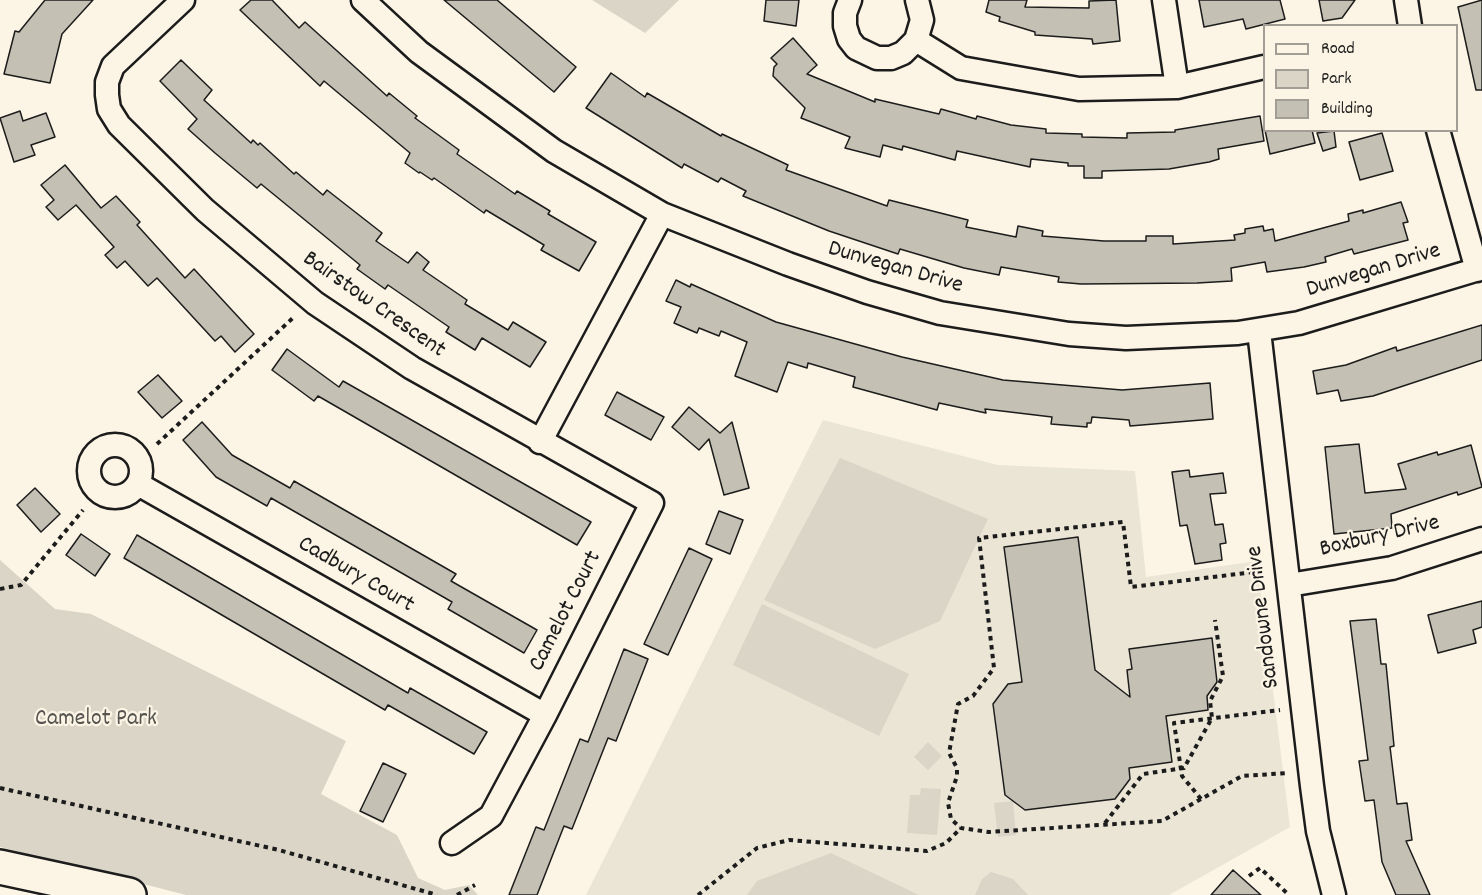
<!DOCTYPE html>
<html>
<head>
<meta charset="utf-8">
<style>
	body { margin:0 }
	#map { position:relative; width:1482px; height:895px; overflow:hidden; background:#fcf5e5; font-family:Dekko,sans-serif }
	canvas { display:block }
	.legend { position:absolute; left:1263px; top:24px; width:195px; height:108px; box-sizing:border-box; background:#fcf5e5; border:2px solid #a29e95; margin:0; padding:8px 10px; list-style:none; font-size:18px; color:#1c1c1c }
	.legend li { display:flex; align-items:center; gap:12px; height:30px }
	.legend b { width:30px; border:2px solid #a29e95 }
</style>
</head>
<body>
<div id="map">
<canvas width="1482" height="895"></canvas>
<ul class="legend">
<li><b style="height:8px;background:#fcf5e5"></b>Road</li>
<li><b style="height:16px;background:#dbd5c8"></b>Park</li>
<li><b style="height:16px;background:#c4c0b3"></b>Building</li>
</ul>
</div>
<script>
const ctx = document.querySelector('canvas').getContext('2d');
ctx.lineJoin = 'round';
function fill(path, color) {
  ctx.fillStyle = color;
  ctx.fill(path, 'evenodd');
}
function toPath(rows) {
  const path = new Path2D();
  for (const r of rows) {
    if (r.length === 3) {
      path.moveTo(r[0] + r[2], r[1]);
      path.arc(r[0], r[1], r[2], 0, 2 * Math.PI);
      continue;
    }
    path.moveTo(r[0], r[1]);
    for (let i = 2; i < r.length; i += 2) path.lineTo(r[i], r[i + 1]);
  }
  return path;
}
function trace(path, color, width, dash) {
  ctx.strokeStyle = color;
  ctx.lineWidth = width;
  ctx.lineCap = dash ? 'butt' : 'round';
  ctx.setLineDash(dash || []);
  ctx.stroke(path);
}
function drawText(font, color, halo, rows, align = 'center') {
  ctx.font = font + ' Dekko,sans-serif';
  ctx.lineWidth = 4.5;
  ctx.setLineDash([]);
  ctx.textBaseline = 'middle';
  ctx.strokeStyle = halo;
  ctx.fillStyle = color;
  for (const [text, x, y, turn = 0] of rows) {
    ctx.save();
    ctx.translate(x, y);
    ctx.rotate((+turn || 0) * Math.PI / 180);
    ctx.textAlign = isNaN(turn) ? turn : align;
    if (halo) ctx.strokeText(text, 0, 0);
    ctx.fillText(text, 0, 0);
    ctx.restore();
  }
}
const built = toPath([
	[823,420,998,465,1135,471,1146,577,1257,561,1290,827,1169,895,586,895]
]);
const green = toPath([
	[592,0,679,0,645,33],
	[840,458,988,519,940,621,875,649,764,600],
	[0,560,55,609,91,614,346,741,321,794,397,835,418,878,445,890,469,885,478,895,186,895,0,847],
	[762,604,909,674,879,736,733,665],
	[928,742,942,756,928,770,914,757],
	[921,788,941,789,937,835,907,833,910,795,920,795],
	[1013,801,1016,835,998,837,994,803],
	[831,853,919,895,747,895,757,881],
	[991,872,1013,879,1028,895,975,895,982,879]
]);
const building = toPath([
	[45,0,93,0,62,34,50,83,4,74,15,31,19,32,45,0],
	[251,0,272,0,299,28,305,22,387,96,389,93,417,116,415,118,459,150,457,154,515,194,517,191,550,211,548,214,596,242,579,271,541,250,544,245,486,210,484,213,434,178,432,180,420,172,419,173,405,163,410,153,324,81,320,86,240,10,251,0],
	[444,0,497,0,576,67,554,92,444,0],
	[766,0,799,0,796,26,764,21,766,0],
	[989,0,1027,0,1025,7,1089,8,1089,1,1116,0,1120,41,1093,44,1092,39,1035,35,1035,32,999,21,1000,17,986,12,989,0],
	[1199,0,1280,0,1285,19,1246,29,1243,19,1204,27,1199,0],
	[1319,0,1355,0,1342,18,1323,21,1319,0],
	[1482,0,1482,90,1476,90,1458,7,1482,0],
	[793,38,817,65,807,74,875,102,875,99,939,114,941,109,976,119,977,116,1011,125,1046,129,1046,133,1082,134,1082,137,1127,138,1127,133,1175,132,1175,130,1260,116,1264,141,1218,149,1219,159,1209,162,1169,169,1102,171,1102,178,1084,178,1084,166,1068,166,1068,163,1031,159,1030,167,957,151,955,160,903,146,902,150,883,145,880,157,845,148,850,137,801,118,805,108,773,76,774,67,777,64,771,58,793,38],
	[181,60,212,90,204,100,251,143,253,140,258,145,260,143,294,174,296,172,323,195,327,190,382,233,376,241,408,263,417,252,429,262,423,270,467,300,465,304,508,330,513,322,546,342,530,367,482,338,475,350,446,332,449,327,388,285,385,289,357,269,360,265,261,184,257,188,215,153,188,129,197,119,160,81,181,60],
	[611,73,645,97,647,93,721,136,722,134,788,165,786,170,887,206,889,200,968,220,966,227,1016,237,1018,226,1043,231,1042,236,1104,241,1146,241,1146,236,1173,236,1173,244,1235,240,1234,235,1245,233,1245,229,1263,226,1264,231,1273,229,1275,241,1349,221,1348,214,1363,210,1363,213,1401,202,1408,222,1403,223,1408,240,1354,254,1352,249,1325,257,1326,262,1304,267,1267,272,1265,262,1231,268,1232,281,1197,283,1081,284,1058,282,1059,277,1001,267,999,275,964,268,900,249,898,254,829,231,743,196,746,191,721,178,718,182,684,164,682,168,586,108,611,73],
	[20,111,23,121,46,113,55,137,31,145,35,155,14,162,0,118,20,111],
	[1265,130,1312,130,1315,143,1270,154,1265,130],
	[1334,131,1336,147,1323,151,1317,133,1334,131],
	[1382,133,1393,171,1360,180,1349,142,1382,133],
	[65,165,101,208,116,196,140,222,137,225,185,278,194,269,254,334,235,352,221,336,215,341,157,278,148,286,125,261,117,268,105,255,114,247,76,205,58,220,46,207,54,200,41,185,65,165],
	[676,280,690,287,691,284,776,322,902,357,1003,380,1122,390,1210,383,1213,419,1130,426,1129,420,1092,417,1091,423,1087,423,1087,427,1051,424,1052,417,985,409,986,413,939,403,937,410,853,387,855,377,808,363,807,368,788,362,777,392,735,376,747,342,721,331,719,336,699,328,697,333,674,323,681,307,666,301,676,280],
	[1482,325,1482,360,1373,396,1341,401,1338,390,1317,394,1313,371,1346,365,1396,347,1397,351,1482,325],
	[287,349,339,387,343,381,591,522,577,545,318,396,314,401,272,370,287,349],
	[158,375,182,401,162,418,138,392,158,375],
	[617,392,664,417,651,440,605,415,617,392],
	[689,407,720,433,732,422,749,488,724,495,709,439,699,450,672,427,689,407],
	[202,422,232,455,290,488,294,481,456,574,451,581,537,630,524,653,448,609,452,602,353,545,271,498,267,506,216,477,183,440,202,422],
	[1359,444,1365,493,1406,489,1398,464,1437,452,1438,455,1471,445,1482,487,1458,495,1457,492,1391,514,1392,528,1334,534,1325,447,1359,444],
	[1189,470,1190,477,1223,473,1226,493,1210,494,1215,525,1223,524,1226,543,1220,544,1222,560,1195,564,1187,525,1180,526,1172,472,1189,470],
	[35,488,60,514,41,532,17,505,35,488],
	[719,511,743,520,730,554,706,544,719,511],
	[81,534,110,554,95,576,66,555,81,534],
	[137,535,408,693,410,688,487,732,474,754,388,705,385,710,124,558,137,535],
	[1078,537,1095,670,1130,697,1127,670,1132,669,1129,649,1212,638,1217,682,1207,696,1208,710,1166,716,1172,762,1129,768,1130,779,1115,799,1025,810,1005,795,993,704,1008,684,1022,682,1004,547,1078,537],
	[689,548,712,559,668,655,644,644,689,548],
	[1482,601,1482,627,1473,630,1476,643,1438,653,1428,615,1482,601],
	[1376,619,1381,664,1386,664,1394,746,1390,747,1397,804,1407,803,1412,840,1406,841,1430,895,1396,895,1382,862,1374,800,1365,801,1359,761,1368,760,1350,621,1376,619],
	[624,649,648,659,616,741,608,738,572,829,564,826,537,895,509,895,536,827,544,830,580,739,588,742,624,649],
	[383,763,406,774,383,822,360,811,383,763],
	[1233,870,1261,895,1211,895,1233,870]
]);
const path = toPath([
	[157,444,295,316],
	[1262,571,1131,587,1123,522,979,538,994,668,973,696,958,704,949,753,957,768,957,776,948,803,951,819,961,828,989,832,1162,821,1242,776,1288,773],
	[0,589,21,585,83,510],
	[0,788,279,850,437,895],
	[1201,799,1182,776,1174,723,1280,710],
	[1105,823,1143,774,1184,768,1212,718,1210,701,1223,676,1215,620],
	[1249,876,1260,868,1289,895],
	[457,895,475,885],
	[698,895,757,848,789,840,927,851,946,843,961,828]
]);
const minor = toPath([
	[183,0,113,66,107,82,107,95,109,109,119,125,205,210,315,303,412,368,652,503,545,715,491,816,452,843],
	[363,0,419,52,554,151,662,214,788,264,867,292,940,313,1069,334,1126,338,1238,333,1299,323,1482,268],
	[850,0,845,13,845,26,849,39,856,48,877,58,891,58,903,53,916,40,922,20,917,0],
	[1164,0,1177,87],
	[1406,0,1410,26],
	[916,40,961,68,1079,89,1177,87,1264,67],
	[1438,130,1477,270],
	[1259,331,1312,786,1318,831,1334,895],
	[540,442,662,214],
	[115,471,26],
	[138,484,545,715],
	[1289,585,1392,568,1482,539]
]);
const motorway = toPath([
	[0,867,129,895]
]);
const streetNames = [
	["Dunvegan Drive",895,269,16],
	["Dunvegan Drive",1374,272,-17],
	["Bairstow Crescent",373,306,35],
	["Boxbury Drive",1380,538,-13],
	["Cadbury Court",355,576,30],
	["Camelot Court",567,612,-63],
	["Sandowne Drive",1265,617,-97]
];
const parkNames = [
	["Camelot Park",96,721]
];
fill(built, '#ebe5d6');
fill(green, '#dbd5c8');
fill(building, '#c4c0b3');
trace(building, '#1c1c1c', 1.5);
trace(minor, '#1c1c1c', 27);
trace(motorway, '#1c1c1c', 38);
trace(path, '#1c1c1c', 4, [4.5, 4.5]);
trace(minor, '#fcf5e5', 22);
trace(motorway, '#fcf5e5', 33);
drawText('24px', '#1c1c1c', '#fcf5e5', streetNames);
drawText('24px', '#555450', '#fcf5e5', parkNames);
</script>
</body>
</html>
